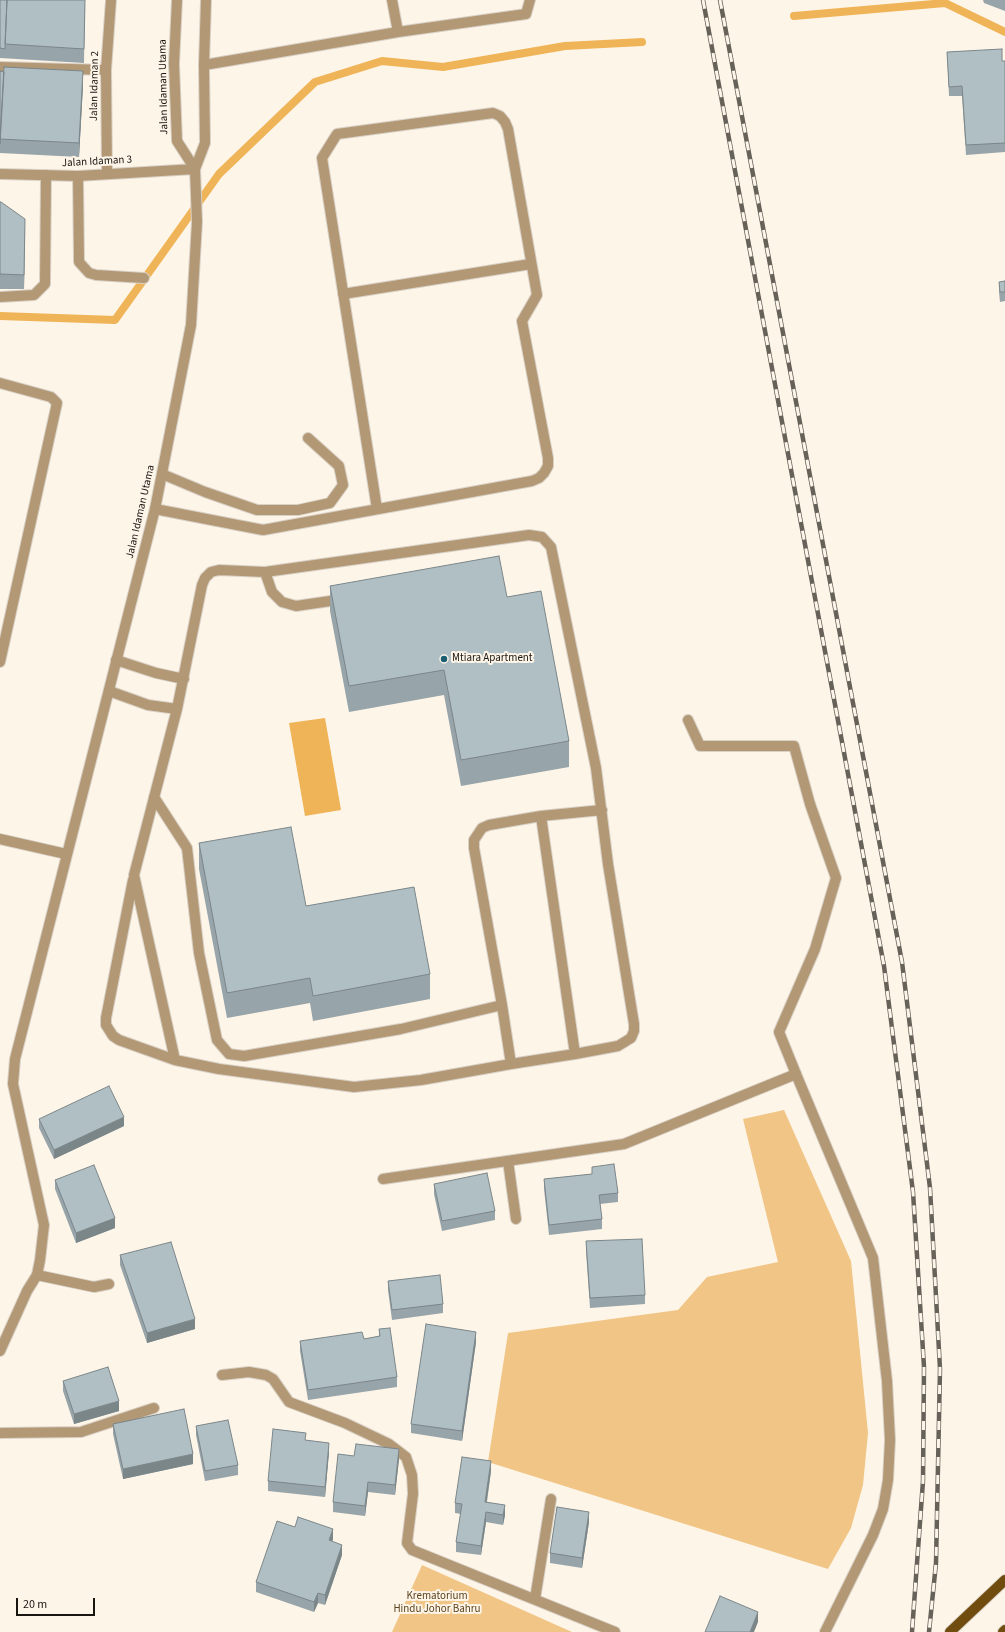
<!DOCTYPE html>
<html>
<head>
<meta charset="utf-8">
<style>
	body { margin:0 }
	#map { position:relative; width:1005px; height:1632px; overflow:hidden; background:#fef5e9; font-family:"Source Sans 3",sans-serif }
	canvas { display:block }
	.scale { position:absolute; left:16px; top:1598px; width:79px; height:18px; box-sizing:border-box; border:2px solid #191611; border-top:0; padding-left:5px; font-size:12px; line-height:14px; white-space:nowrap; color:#191611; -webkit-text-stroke:3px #fef5e9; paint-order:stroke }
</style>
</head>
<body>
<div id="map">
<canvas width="1005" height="1632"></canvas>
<div class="scale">20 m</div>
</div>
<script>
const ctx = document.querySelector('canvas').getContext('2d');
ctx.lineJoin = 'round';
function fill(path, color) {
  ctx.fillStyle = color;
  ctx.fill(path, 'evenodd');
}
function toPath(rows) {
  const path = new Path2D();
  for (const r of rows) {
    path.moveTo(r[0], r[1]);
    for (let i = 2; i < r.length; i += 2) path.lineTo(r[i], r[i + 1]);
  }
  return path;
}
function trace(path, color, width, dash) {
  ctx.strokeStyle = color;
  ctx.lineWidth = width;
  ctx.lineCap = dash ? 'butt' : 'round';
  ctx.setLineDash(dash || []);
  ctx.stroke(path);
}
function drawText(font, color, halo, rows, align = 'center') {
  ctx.font = font + ' "Source Sans 3",sans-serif';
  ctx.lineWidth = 4;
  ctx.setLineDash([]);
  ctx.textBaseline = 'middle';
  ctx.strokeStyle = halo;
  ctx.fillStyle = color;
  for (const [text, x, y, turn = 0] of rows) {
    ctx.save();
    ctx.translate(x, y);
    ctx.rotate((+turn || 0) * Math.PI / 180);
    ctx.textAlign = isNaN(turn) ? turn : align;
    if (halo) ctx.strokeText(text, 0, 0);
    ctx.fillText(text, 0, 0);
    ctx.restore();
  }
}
const green = toPath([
	[784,1110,851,1261,868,1433,863,1485,851,1528,828,1569,488,1462,508,1333,678,1310,707,1277,778,1262,743,1119],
	[422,1565,572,1632,392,1632]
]);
const water = toPath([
	[325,718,341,810,305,816,289,723]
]);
const stream = toPath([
	[794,16,945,3,1005,32],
	[0,316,115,320,219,174,315,82,382,61,443,67,565,46,642,42]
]);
const service = toPath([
	[392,0,398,32],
	[204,65,398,32,526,14,530,0],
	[0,67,106,70],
	[78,176,79,262,89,273,96,275,144,278],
	[343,294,531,264],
	[0,297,34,295,45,284,46,175],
	[0,383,51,397,57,403,0,662],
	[162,474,205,492,257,510,298,510,330,503,343,485,339,466,308,438],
	[155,509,263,530,532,481,539,478,544,473,548,466,548,458,522,321,537,295,508,129,505,122,500,116,493,113,337,134,322,158,377,509],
	[529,535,542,537,551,547,596,768,608,864,634,1024,634,1031,631,1038,618,1046,575,1054,511,1064,421,1080,354,1087,219,1069,175,1060,134,875,177,709,202,585,205,578,211,572,219,570,265,572,529,535],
	[265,572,272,592,282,602,296,606,344,599],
	[116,660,156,673,184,679],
	[109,691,148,705,177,709],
	[688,720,700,746,794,746,810,804,836,878,815,949,779,1032,796,1074],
	[154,797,187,848,199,953,217,1040,229,1054,244,1056,401,1029,502,1005],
	[541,816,575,1054],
	[0,839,66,854],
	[133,880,106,1018,106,1025,113,1036,119,1040,175,1060],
	[511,1064,502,1005,474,848,474,840,482,828,489,825,541,816,602,810],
	[508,1161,516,1219],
	[37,1275,94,1287,109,1284],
	[535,1599,551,1499]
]);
const minor = toPath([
	[177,0,174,64,177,141,195,169],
	[107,173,106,70,111,0],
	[0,174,78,176,195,169],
	[383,1179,624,1144,796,1074,873,1258,887,1381,890,1440,888,1480,883,1509,873,1535,825,1632],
	[0,1351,27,1291,37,1275,40,1260,44,1225,13,1084,15,1059,155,509,191,325,197,222,195,169,205,143,204,65,206,0],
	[222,1375,249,1372,266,1375,273,1379,289,1402,345,1423,389,1444,406,1457,412,1475,413,1494,407,1543,412,1550,615,1632],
	[0,1433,81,1432,154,1408]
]);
const primary = toPath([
	[950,1632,1005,1580],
	[1003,1632,1005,1630]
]);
const rail = toPath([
	[703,0,884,966,913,1192,924,1367,923,1481,912,1632],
	[720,0,902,962,930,1188,940,1369,936,1563,929,1632]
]);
const wall = toPath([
	[0,0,85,0,84,63,0,58],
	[983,0,1005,0,1005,11,984,3],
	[947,52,1002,61,1005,61,1005,152,966,155,962,96,949,96],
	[0,71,83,85,79,157,0,153],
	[0,202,25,233,24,289,0,289],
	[1005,281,1005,301,1000,302,999,292,999,282],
	[330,586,507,597,569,741,569,767,461,786,444,695,349,712,330,611],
	[199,843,306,906,430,974,430,999,313,1021,310,1003,227,1018,199,869],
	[39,1119,124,1126,54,1159,39,1128],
	[592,1167,618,1193,618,1202,600,1204,602,1219,602,1229,549,1235,544,1189,544,1179,592,1174],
	[55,1180,115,1228,76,1243,55,1189],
	[434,1184,495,1211,495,1220,442,1231,434,1194],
	[586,1241,645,1295,645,1304,590,1308,586,1251],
	[120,1255,195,1329,147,1343,120,1265],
	[388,1281,443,1304,443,1313,392,1320,388,1290],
	[379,1329,397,1377,397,1387,308,1400,300,1351,300,1341,364,1339,379,1336],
	[476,1342,462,1441,411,1433,411,1424],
	[63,1381,119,1411,74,1424,63,1391],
	[113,1424,193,1464,123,1479,113,1434],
	[196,1426,238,1465,238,1475,205,1481,196,1435],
	[306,1440,329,1452,325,1497,268,1491,268,1481],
	[354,1456,399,1459,395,1495,368,1492,365,1516,333,1512,333,1502],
	[491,1471,487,1502,505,1515,503,1525,486,1522,481,1555,456,1552,456,1542,461,1514,455,1513,455,1503],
	[589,1522,582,1568,550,1563,550,1553],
	[333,1539,332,1542,342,1555,325,1605,318,1603,314,1612,256,1592,256,1582]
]);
const shadedWall = toPath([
	[83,71,83,85,79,157,79,143],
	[25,219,25,233,24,289,24,275],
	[124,1117,124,1126,54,1159,54,1150],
	[115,1218,115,1228,76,1243,76,1233],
	[195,1319,195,1329,147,1343,147,1333],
	[476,1332,476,1342,462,1441,462,1431],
	[119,1401,119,1411,74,1424,74,1414],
	[329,1443,329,1452,325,1497,325,1487],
	[399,1449,399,1459,395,1495,395,1485],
	[193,1454,193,1464,123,1479,123,1469],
	[491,1461,491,1471,485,1512,485,1502],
	[368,1482,368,1492,365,1516,365,1506],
	[505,1505,505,1515,503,1525,503,1515],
	[486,1512,486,1522,481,1555,481,1546],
	[589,1512,589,1522,582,1568,582,1558],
	[333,1529,333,1539,329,1550,329,1540],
	[342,1545,342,1555,325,1605,325,1595],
	[318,1593,318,1603,314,1612,314,1602],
	[758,1612,758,1622,754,1632,750,1632]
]);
const building = toPath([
	[0,0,7,0,5,49,0,48,0,0],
	[7,0,85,0,84,49,5,44,7,0],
	[1002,49,1002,61,1005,61,1005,143,966,145,962,86,949,87,947,52,1002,49],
	[4,67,83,71,79,143,0,139,4,67],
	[0,71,4,72,0,144,0,71],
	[0,202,1,202,25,219,24,275,0,274,0,202],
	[1005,281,1005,292,1000,292,999,282,1005,281],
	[499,556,507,597,541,591,569,741,461,760,444,670,349,686,330,586,499,556],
	[291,827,306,906,414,887,430,974,313,996,310,978,227,993,199,843,291,827],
	[109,1086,124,1117,54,1150,39,1119,109,1086],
	[614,1164,618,1193,599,1195,602,1219,549,1225,544,1179,592,1174,592,1167,614,1164],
	[94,1165,115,1218,76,1233,55,1180,94,1165],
	[487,1173,495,1211,442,1221,434,1184,487,1173],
	[642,1239,645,1295,590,1298,586,1241,642,1239],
	[171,1242,195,1319,147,1333,120,1255,171,1242],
	[440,1275,443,1304,392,1310,388,1281,440,1275],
	[426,1324,476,1332,462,1431,411,1424,426,1324],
	[390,1328,397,1377,308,1390,300,1341,362,1332,364,1339,380,1336,379,1329,390,1328],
	[108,1367,119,1401,74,1414,63,1381,108,1367],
	[184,1409,193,1454,123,1469,113,1424,184,1409],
	[228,1420,238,1465,205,1471,196,1426,228,1420],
	[273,1429,306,1433,305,1440,329,1443,325,1487,268,1481,273,1429],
	[356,1444,399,1449,395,1485,368,1482,365,1506,333,1502,338,1454,354,1456,356,1444],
	[462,1457,491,1461,485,1502,505,1505,503,1515,486,1512,481,1546,456,1542,462,1504,455,1503,462,1457],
	[557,1507,589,1512,582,1558,550,1553,557,1507],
	[298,1517,333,1529,329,1540,342,1545,325,1595,318,1593,314,1602,256,1582,277,1521,295,1527,298,1517],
	[720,1596,758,1612,750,1632,705,1632,720,1596]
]);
const markers = [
	[444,659,4,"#195f71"]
];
const streetNames = [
	["Jalan Idaman 2",95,86,-89],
	["Jalan Idaman Utama",164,87,-91],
	["Jalan Idaman 3",97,162,-3],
	["Jalan Idaman Utama",141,512,-77]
];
const poiNames = [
	["Mtiara Apartment",452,659]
];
const parkNames = [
	["Krematorium",437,1597],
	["Hindu Johor Bahru",437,1610]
];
fill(green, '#f1c586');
fill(water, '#f0b458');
trace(stream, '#f0b458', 8);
trace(service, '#d9d1c6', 12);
trace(minor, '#d9d1c6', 12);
trace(primary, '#d9d1c6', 12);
trace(service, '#b29875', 10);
trace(minor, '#b29875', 10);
trace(primary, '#704d0e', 10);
trace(rail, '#666159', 4.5);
trace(rail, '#fef5e9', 3, [9]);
fill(wall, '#97a4a9');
fill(shadedWall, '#7b8689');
fill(building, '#b0bfc4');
trace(building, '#7b8689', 1);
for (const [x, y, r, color] of markers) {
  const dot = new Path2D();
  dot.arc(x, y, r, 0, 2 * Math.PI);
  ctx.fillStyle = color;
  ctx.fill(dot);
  trace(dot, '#fef5e9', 1.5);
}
drawText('11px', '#191611', '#fef5e9', streetNames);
drawText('11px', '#191611', '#fef5e9', poiNames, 'left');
drawText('11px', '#5a421b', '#fef5e9', parkNames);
</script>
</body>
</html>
